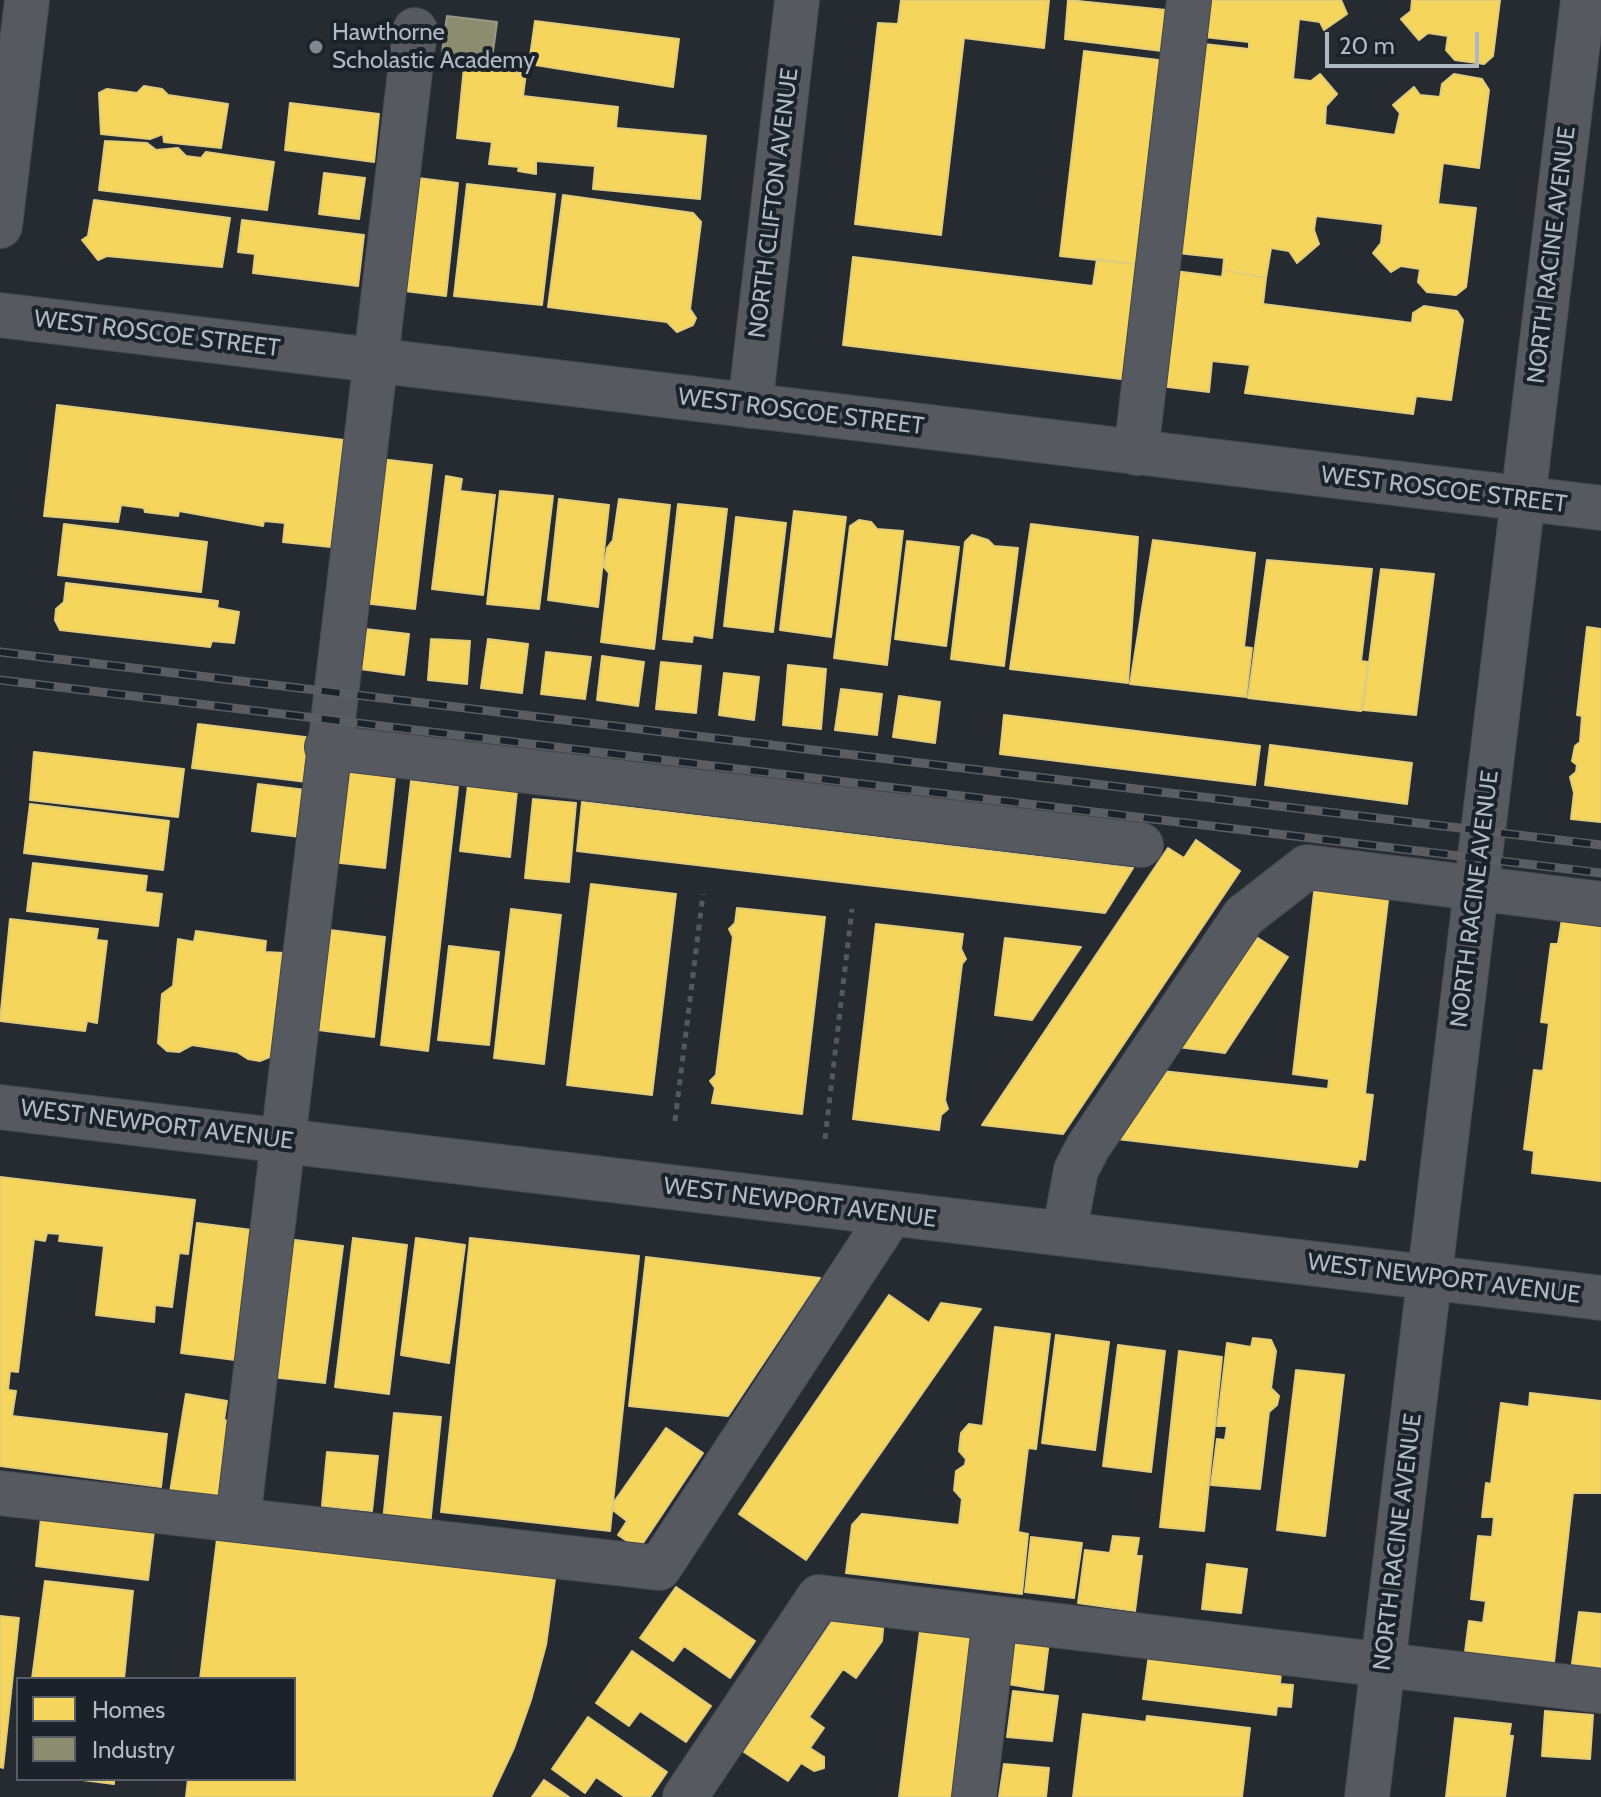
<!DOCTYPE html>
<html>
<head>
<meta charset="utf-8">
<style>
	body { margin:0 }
	#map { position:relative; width:1601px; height:1797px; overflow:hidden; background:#262b31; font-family:Cabin,sans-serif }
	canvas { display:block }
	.legend { position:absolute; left:16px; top:1677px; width:280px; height:104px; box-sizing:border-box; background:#1b222a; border:2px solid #575e67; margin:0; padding:10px 14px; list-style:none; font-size:24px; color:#b0b8c2 }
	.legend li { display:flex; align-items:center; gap:16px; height:40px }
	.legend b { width:40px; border:2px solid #575e67 }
	.scale { position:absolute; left:1325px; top:32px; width:154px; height:36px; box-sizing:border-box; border:4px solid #b0b8c2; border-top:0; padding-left:10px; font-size:24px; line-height:28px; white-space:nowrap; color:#b0b8c2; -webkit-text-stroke:6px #1b222a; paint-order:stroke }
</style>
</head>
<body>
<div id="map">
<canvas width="1601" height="1797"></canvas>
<ul class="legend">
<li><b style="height:22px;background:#f6d55c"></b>Homes</li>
<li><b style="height:22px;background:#8c8c6e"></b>Industry</li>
</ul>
<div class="scale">20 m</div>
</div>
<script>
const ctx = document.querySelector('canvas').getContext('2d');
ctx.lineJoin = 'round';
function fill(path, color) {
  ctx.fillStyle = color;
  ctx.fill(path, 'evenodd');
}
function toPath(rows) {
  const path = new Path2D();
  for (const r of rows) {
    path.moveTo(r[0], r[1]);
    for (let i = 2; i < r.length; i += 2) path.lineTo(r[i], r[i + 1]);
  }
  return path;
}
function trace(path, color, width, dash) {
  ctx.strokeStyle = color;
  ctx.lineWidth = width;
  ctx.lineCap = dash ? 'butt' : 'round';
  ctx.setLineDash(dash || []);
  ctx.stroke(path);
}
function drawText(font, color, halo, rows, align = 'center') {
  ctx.font = font + ' Cabin,sans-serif';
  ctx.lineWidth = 8;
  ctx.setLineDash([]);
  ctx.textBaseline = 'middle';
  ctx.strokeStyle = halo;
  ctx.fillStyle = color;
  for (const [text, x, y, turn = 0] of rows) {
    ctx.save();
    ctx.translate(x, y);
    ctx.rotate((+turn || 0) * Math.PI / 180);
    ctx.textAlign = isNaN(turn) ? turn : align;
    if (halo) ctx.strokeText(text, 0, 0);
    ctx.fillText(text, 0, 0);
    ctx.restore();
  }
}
const homes = toPath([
	[901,0,1049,0,1044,48,964,38,941,235,855,224,878,23,898,24,901,0],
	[1068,0,1166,10,1162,51,1065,39,1068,0],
	[1208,0,1341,0,1347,14,1324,30,1320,22,1299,19,1293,79,1311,81,1320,74,1337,94,1326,106,1325,125,1395,135,1400,113,1393,105,1414,87,1420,95,1440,97,1442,84,1454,74,1482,79,1489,90,1479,168,1443,163,1438,204,1476,208,1466,287,1456,295,1427,292,1418,282,1420,269,1401,266,1391,272,1373,253,1381,243,1383,224,1316,216,1314,230,1319,244,1297,263,1289,251,1271,248,1266,278,1223,270,1224,258,1177,253,1204,44,1249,49,1249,42,1204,37,1208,0],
	[1412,0,1500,0,1493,56,1484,64,1455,60,1446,50,1448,36,1428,33,1419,40,1401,19,1411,11,1412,0],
	[535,21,679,39,673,87,529,64,535,21],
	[1084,51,1167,61,1143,265,1060,256,1084,51],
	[464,67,526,73,523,96,618,107,616,128,706,136,700,199,593,189,595,166,536,161,536,174,518,171,519,167,489,164,492,142,457,138,464,67],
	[144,86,162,89,168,95,228,104,221,148,164,142,163,134,150,139,101,134,99,93,107,89,137,93,144,86],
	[290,103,379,114,374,162,285,150,290,103],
	[105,141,147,143,156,150,178,148,186,156,201,158,206,152,274,162,267,210,99,190,105,141],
	[324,173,365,178,359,219,319,214,324,173],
	[410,177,458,183,446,296,396,290,410,177],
	[467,184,555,194,542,305,454,296,467,184],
	[563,195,693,213,701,222,690,309,696,318,693,325,677,332,667,322,548,307,563,195],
	[94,200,230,218,222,267,107,256,98,260,82,240,88,236,94,200],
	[242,220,364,235,358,286,253,273,255,254,238,252,242,220],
	[853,257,1093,286,1097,259,1143,265,1129,380,843,345,853,257],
	[1223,270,1266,278,1263,304,1412,323,1413,313,1424,306,1457,311,1463,320,1451,400,1416,396,1413,414,1245,393,1250,365,1212,361,1209,392,1160,386,1175,271,1222,277,1223,270],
	[57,405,344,440,331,547,283,542,285,523,264,521,263,526,179,511,178,516,145,512,144,508,121,505,118,522,44,516,57,405],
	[380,459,432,465,415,609,363,603,380,459],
	[446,476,462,479,460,491,495,495,483,595,432,589,446,476],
	[500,491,553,496,539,609,487,604,500,491],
	[559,499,609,505,598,607,548,600,559,499],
	[619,499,670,505,654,649,601,642,609,573,604,567,607,548,613,540,619,499],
	[678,504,727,509,712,638,693,635,692,642,663,639,678,504],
	[794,511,846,517,831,637,780,630,794,511],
	[736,517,786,523,773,632,724,626,736,517],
	[859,520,871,522,877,529,903,531,887,665,834,658,850,526,859,520],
	[64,524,207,542,201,592,58,575,64,524],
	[1031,524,1138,537,1128,683,1010,669,1031,524],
	[972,535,988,540,994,546,1018,548,1004,666,951,659,965,542,972,535],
	[1153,540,1255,553,1244,647,1252,648,1246,697,1130,684,1153,540],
	[907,541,959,547,946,646,895,639,907,541],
	[1267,560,1372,569,1361,661,1368,662,1361,711,1248,698,1267,560],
	[1381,569,1434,574,1416,715,1363,710,1381,569],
	[66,583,218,601,217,608,239,612,234,643,212,641,210,647,60,630,55,620,56,609,64,602,66,583],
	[1587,627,1601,629,1601,822,1571,819,1574,793,1570,777,1576,772,1577,765,1572,761,1575,746,1580,742,1582,716,1577,715,1587,627],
	[365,629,409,634,404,675,360,669,365,629],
	[431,639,470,641,467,684,428,680,431,639],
	[488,639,528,644,522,693,481,688,488,639],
	[546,652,591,657,585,699,541,694,546,652],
	[602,656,644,662,638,706,597,700,602,656],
	[661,662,701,666,696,713,656,709,661,662],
	[788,665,826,669,821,729,783,725,788,665],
	[724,673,759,677,754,720,719,715,724,673],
	[841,689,882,694,877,735,835,730,841,689],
	[899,696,940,702,935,743,893,737,899,696],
	[1004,715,1260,746,1255,785,1000,754,1004,715],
	[198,724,313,738,307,782,192,768,198,724],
	[1270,745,1412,763,1407,804,1265,785,1270,745],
	[34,752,184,769,178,817,30,800,34,752],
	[342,771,395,777,385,868,332,862,342,771],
	[411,781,458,787,428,1051,381,1045,411,781],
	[258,784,306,790,301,837,252,831,258,784],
	[468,785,517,791,510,857,460,851,468,785],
	[533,799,576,803,569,882,525,878,533,799],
	[582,802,1133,868,1105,913,577,851,582,802],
	[30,804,169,821,163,870,24,853,30,804],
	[1196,840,1240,871,1063,1134,982,1125,1168,848,1184,858,1196,840],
	[33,863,147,876,145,892,162,894,158,926,27,911,33,863],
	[591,884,676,894,652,1095,567,1085,591,884],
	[1315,884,1389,892,1365,1094,1373,1095,1365,1160,1359,1159,1357,1167,1117,1139,1162,1071,1328,1089,1329,1079,1293,1074,1315,884],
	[737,908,825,917,802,1114,712,1103,715,1088,710,1081,716,1075,733,937,729,929,735,923,737,908],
	[511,909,561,915,544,1064,494,1058,511,909],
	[10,919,98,929,96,940,107,941,97,1023,87,1021,85,1031,0,1021,10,919],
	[1562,919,1601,924,1601,1181,1532,1173,1534,1151,1524,1149,1534,1070,1543,1071,1549,1023,1541,1022,1551,944,1558,944,1562,919],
	[876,924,963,934,961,949,966,959,962,964,945,1100,948,1109,941,1115,939,1130,853,1119,876,924],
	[330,930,385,937,374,1037,318,1030,330,930],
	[196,931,266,941,265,952,284,953,272,1056,260,1061,248,1059,237,1052,192,1045,179,1052,167,1051,158,1043,162,994,173,986,178,939,194,942,196,931],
	[1253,935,1288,957,1225,1053,1178,1047,1253,935],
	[1005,938,1081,947,1032,1020,995,1015,1005,938],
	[449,946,499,952,489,1045,438,1040,449,946],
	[0,1177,195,1200,188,1254,179,1253,172,1307,155,1305,154,1322,96,1315,104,1246,59,1241,60,1234,47,1233,45,1241,34,1239,18,1372,10,1371,8,1390,16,1391,12,1416,167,1434,161,1487,0,1466,0,1177],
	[197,1223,252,1230,235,1360,181,1353,197,1223],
	[353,1238,407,1245,389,1394,335,1387,353,1238],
	[416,1238,465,1245,449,1363,401,1355,416,1238],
	[470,1238,639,1256,610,1531,441,1512,470,1238],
	[287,1239,343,1246,325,1383,271,1377,287,1239],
	[646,1257,820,1278,728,1416,629,1406,646,1257],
	[889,1295,929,1323,941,1303,981,1309,806,1560,739,1514,889,1295],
	[995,1327,1050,1334,1036,1449,1028,1448,1018,1532,1028,1534,1022,1594,846,1573,852,1525,862,1514,959,1525,962,1499,954,1490,956,1471,965,1465,966,1459,959,1451,961,1433,969,1424,983,1426,995,1327],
	[1056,1335,1109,1342,1095,1450,1042,1443,1056,1335],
	[1253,1338,1271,1340,1276,1351,1271,1388,1279,1396,1277,1405,1269,1412,1260,1489,1211,1485,1217,1439,1225,1440,1227,1426,1217,1426,1227,1343,1251,1347,1253,1338],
	[1118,1345,1165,1351,1151,1472,1103,1466,1118,1345],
	[1179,1351,1222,1357,1204,1531,1160,1527,1179,1351],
	[1296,1370,1344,1375,1325,1536,1277,1530,1296,1370],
	[1530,1393,1601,1401,1601,1493,1573,1493,1554,1662,1465,1652,1469,1621,1483,1623,1486,1601,1471,1599,1478,1536,1492,1537,1494,1517,1482,1517,1486,1483,1491,1484,1501,1403,1529,1407,1530,1393],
	[186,1394,227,1401,224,1420,232,1421,218,1501,170,1492,186,1394],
	[394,1413,441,1417,430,1526,383,1521,394,1413],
	[666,1428,703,1453,639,1549,618,1535,627,1521,614,1511,614,1502,666,1428],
	[327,1452,378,1456,372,1511,322,1506,327,1452],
	[41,1518,154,1531,148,1580,36,1566,41,1518],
	[1113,1536,1139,1538,1136,1556,1142,1556,1135,1611,1078,1603,1085,1550,1110,1553,1113,1536],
	[1031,1537,1082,1543,1074,1598,1025,1592,1031,1537],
	[217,1539,555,1579,546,1645,531,1700,514,1748,491,1797,186,1797,188,1779,294,1779,294,1679,200,1679,217,1539],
	[1207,1564,1247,1569,1241,1613,1202,1609,1207,1564],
	[45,1581,133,1591,124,1679,32,1679,45,1581],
	[676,1587,755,1641,730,1678,684,1646,673,1661,640,1638,676,1587],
	[1579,1612,1601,1614,1601,1668,1572,1664,1579,1612],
	[837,1614,884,1618,882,1641,856,1678,843,1669,809,1717,824,1728,810,1748,824,1757,824,1768,814,1771,801,1763,788,1781,744,1752,837,1614],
	[0,1616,19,1618,3,1768,0,1767,0,1616],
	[921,1623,978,1629,957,1797,899,1797,921,1623],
	[1014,1637,1049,1641,1043,1690,1008,1684,1014,1637],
	[1150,1647,1282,1663,1280,1684,1293,1685,1291,1707,1277,1706,1276,1715,1143,1699,1150,1647],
	[632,1651,711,1706,686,1742,640,1711,629,1726,596,1703,632,1651],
	[1013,1691,1058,1696,1052,1741,1007,1737,1013,1691],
	[1545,1711,1593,1715,1590,1759,1542,1756,1545,1711],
	[1083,1714,1146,1722,1147,1716,1250,1728,1242,1797,1073,1797,1083,1714],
	[588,1717,667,1772,650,1797,625,1797,596,1777,585,1793,552,1769,588,1717],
	[1455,1718,1511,1724,1509,1736,1513,1736,1505,1797,1446,1797,1455,1718],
	[1004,1764,1049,1768,1046,1797,999,1797,1004,1764],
	[75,1779,114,1779,114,1784,75,1779],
	[544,1780,569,1797,532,1797,544,1780]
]);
const industry = toPath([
	[447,16,497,22,491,66,441,60,447,16]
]);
const path = toPath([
	[675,1121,703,894],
	[825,1139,852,909]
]);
const minor = toPath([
	[0,226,27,0],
	[0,315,1601,508],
	[750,406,797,0],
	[1136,453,1189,0],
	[327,747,1141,845],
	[0,1107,1601,1298],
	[1064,1234,1076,1170,1088,1147,1244,916,1307,867,1601,904],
	[0,1493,659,1568,891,1214],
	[238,1520,415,30],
	[685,1797,819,1597,1601,1691],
	[974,1797,995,1618],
	[1367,1797,1583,0]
]);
const rail = toPath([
	[0,652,1601,845],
	[0,680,1601,873]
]);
const markers = [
	[316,47,8,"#80878f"]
];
const poiNames = [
	["Hawthorne",332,33],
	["Scholastic Academy",332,61]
];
const streetNames = [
	["NORTH CLIFTON AVENUE",774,203,-83],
	["NORTH RACINE AVENUE",1552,255,-83],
	["WEST ROSCOE STREET",157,334,7],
	["WEST ROSCOE STREET",801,412,7],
	["WEST ROSCOE STREET",1444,490,7],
	["NORTH RACINE AVENUE",1475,899,-83],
	["WEST NEWPORT AVENUE",157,1125,7],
	["WEST NEWPORT AVENUE",800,1203,7],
	["WEST NEWPORT AVENUE",1444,1279,7],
	["NORTH RACINE AVENUE",1398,1542,-83]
];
fill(homes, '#f6d55c');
trace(homes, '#e1cc7b', 2);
fill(industry, '#8c8c6e');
trace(industry, '#979987', 2);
trace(minor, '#44474c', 46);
trace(path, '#54595d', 5, [6, 6]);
trace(minor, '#565a60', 44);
trace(rail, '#5a5e63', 9);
trace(rail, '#1b222a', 6, [18]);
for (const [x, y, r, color] of markers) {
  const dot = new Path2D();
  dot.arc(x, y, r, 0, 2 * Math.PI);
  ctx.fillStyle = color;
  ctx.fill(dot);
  trace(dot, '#1b222a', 3);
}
drawText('24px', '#b0b8c2', '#1b222a', poiNames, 'left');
drawText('24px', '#b0b8c2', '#1b222a', streetNames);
</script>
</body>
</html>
